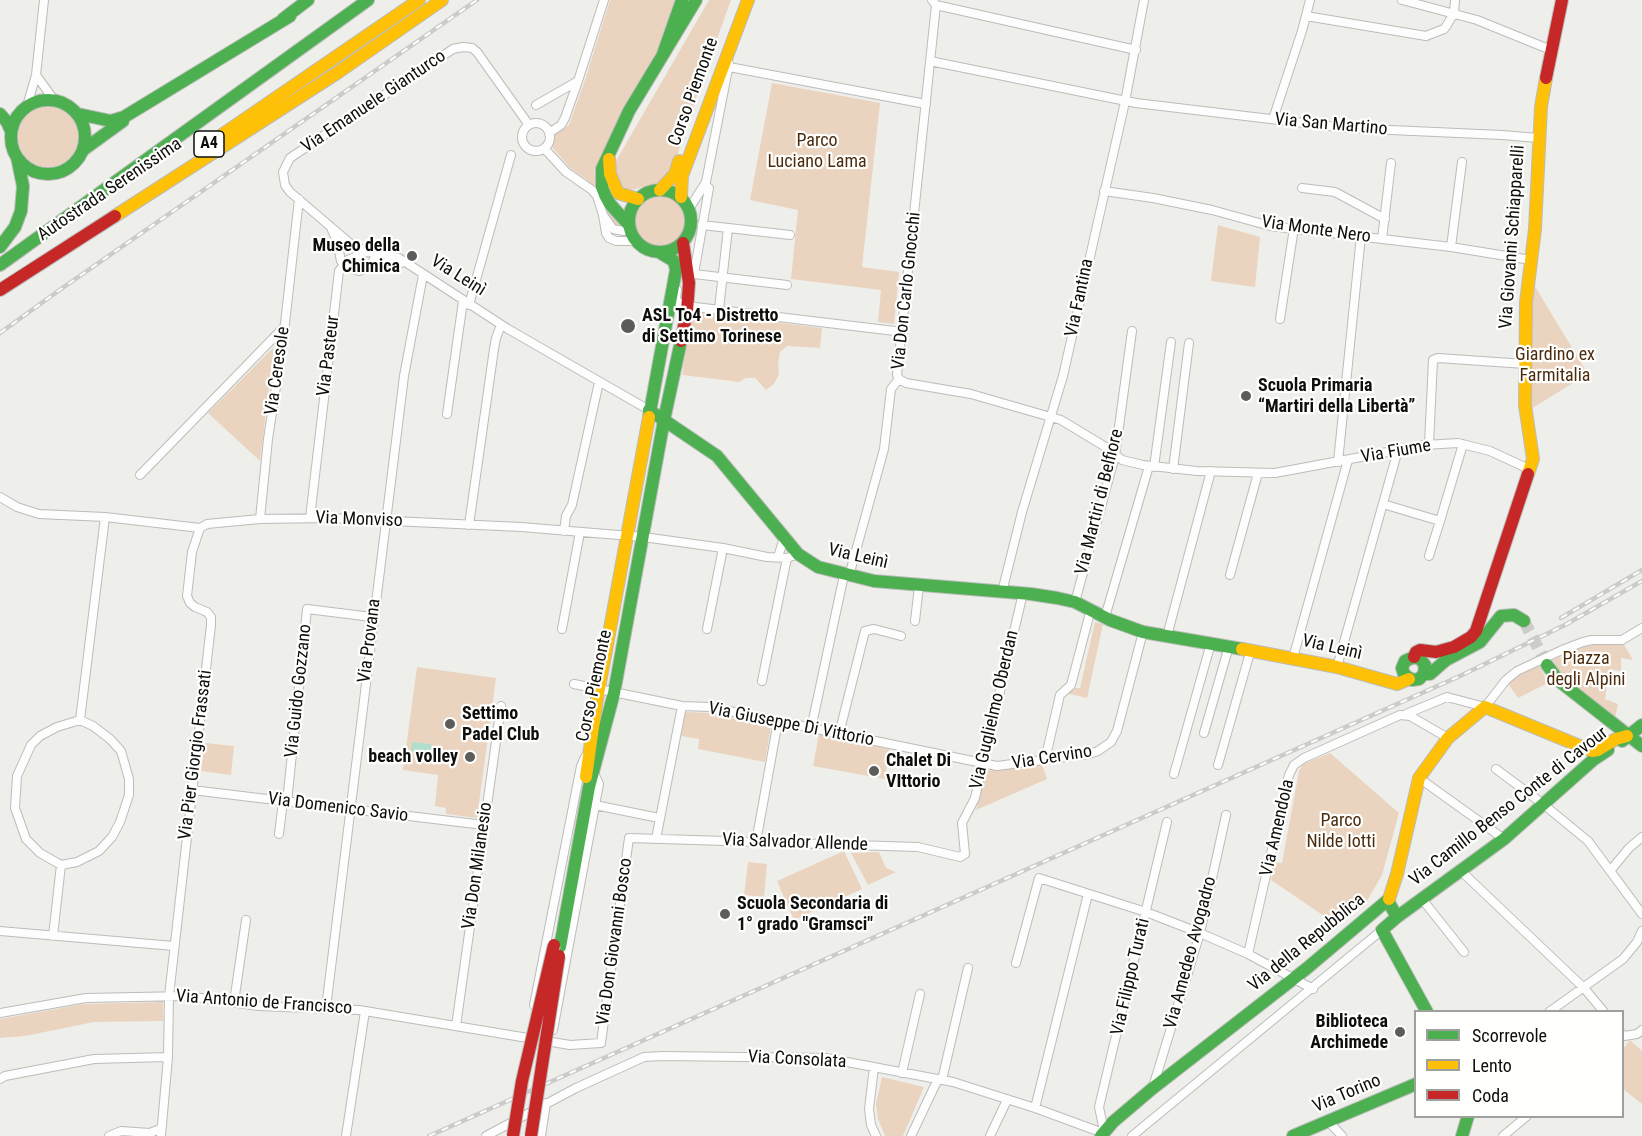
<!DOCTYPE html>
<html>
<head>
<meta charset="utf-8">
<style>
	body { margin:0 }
	#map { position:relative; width:1642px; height:1136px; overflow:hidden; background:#eeefeb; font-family:"Roboto Condensed",sans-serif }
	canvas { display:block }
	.legend { position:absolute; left:1414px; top:1010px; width:210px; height:108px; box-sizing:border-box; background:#fffffe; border:2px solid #9f9f9d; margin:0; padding:8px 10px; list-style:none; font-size:18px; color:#0e0e0c }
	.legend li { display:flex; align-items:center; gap:12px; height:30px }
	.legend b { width:30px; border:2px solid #9f9f9d }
</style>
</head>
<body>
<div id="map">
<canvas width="1642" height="1136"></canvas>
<ul class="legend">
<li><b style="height:8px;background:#4caf50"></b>Scorrevole</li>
<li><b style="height:8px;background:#ffc107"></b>Lento</li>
<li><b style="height:8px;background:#c62828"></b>Coda</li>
</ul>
</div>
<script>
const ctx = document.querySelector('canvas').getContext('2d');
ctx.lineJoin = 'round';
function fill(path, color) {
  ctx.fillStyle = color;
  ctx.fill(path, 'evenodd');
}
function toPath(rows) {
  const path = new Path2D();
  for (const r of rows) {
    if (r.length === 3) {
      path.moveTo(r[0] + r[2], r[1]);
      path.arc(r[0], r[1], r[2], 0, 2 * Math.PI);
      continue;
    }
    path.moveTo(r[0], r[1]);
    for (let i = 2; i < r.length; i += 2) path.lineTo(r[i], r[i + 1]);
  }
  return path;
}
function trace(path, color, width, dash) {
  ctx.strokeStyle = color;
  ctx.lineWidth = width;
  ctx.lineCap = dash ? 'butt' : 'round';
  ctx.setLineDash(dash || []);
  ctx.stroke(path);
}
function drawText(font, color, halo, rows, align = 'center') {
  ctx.font = font + ' "Roboto Condensed",sans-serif';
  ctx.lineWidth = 4.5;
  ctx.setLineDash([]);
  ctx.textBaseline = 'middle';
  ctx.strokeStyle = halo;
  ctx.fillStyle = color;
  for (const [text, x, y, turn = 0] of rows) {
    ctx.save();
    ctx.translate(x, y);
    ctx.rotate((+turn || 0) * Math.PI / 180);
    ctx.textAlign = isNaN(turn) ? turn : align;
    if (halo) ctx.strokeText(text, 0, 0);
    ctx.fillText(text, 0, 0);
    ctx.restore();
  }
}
const green = toPath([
	[610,0,677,0,659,56,594,171,619,225,613,225,587,180,571,169,552,147,555,134,569,125,585,80],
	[709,0,731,0,687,123,672,174,664,181,636,189,628,190,620,184,615,169,616,161],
	[772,83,880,103,862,267,899,272,894,324,878,322,881,290,791,279,798,210,750,200],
	[48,137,30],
	[660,221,25],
	[1218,225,1260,237,1255,287,1211,281],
	[1531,280,1588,374,1529,410],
	[691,312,822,328,820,348,787,346,780,352,778,364,779,374,774,384,766,390,755,378,746,378,739,382,682,375],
	[274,347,260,461,208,413],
	[1095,622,1103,624,1087,698,1065,693,1074,688,1080,688],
	[1591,643,1623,643,1633,660,1621,658,1621,671,1609,669,1605,699,1618,704,1614,722,1563,678,1553,660],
	[1538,663,1548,683,1518,698,1507,682],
	[417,667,496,678,477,818,446,814,446,808,435,806,438,775,403,770],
	[687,712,709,713,771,726,765,762,698,749,699,739,681,736,685,714],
	[819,734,889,749,885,779,813,766],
	[205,743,234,746,231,775,201,771],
	[1330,753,1399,813,1382,875,1363,908,1350,904,1330,920,1271,880,1275,862,1282,863,1299,771,1303,764],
	[1042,764,1047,779,976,810,985,771],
	[844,851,862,889,794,920,777,881],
	[879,852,886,868,896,872,868,885,851,853],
	[748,862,767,864,764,897,744,895],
	[163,1002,163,1021,94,1022,25,1036,0,1038,0,1019,84,1004],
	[1630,1040,1642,1051,1642,1104,1623,1089,1623,1049],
	[882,1077,924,1087,903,1136,885,1136,878,1119,876,1104]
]);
const water = toPath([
	[412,742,431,744,433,750,429,754,411,752]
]);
const secondaryTunnel = toPath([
	[1524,621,1547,665]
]);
const street = toPath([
	[1402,0,1477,20,1551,50],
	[936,5,1136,50],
	[1306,16,1426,36,1444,29,1447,25,1454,13,1455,0],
	[930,61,1136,103,1346,128,1502,135,1538,138],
	[729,67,926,104],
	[36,75,54,100],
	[536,105,578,81,604,0],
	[27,106,36,75,44,0],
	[1273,119,1302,31,1310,0],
	[536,137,14],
	[549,133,561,125,565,118,578,81],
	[544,148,566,172,592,190,597,196,603,215],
	[704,185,709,188,694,274,787,285],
	[1302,188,1335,192,1385,219],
	[1104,191,1153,198,1212,210,1270,226,1451,247,1531,260],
	[689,209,706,182,729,64],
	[702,225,790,235],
	[630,228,624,231,613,229,603,215,606,233,609,238,616,241,636,241],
	[332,230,337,241,341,261,348,268,359,271,386,262,401,263],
	[1382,239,1391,163],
	[1451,247,1462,162],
	[366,269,373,262,376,252,362,249,352,245,290,192,285,185,283,172,290,158,453,49,463,47,472,48,477,52,529,125],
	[677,290,676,299,678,302,687,306,903,332],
	[469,305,511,155],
	[719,309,728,228],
	[1280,319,1294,228],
	[899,379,906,383,971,394,1061,420,1109,449,1122,460,1143,465,1197,471,1275,473,1425,445,1458,443,1490,451,1529,469],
	[447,414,463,301],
	[1429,444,1433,360,1438,358,1525,364],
	[1338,462,1361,236],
	[1154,467,1171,342],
	[1173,469,1189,343],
	[140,475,284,327],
	[0,497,17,507,39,514,105,517,200,528,207,524,260,519,328,518,521,527,643,537,723,548,767,557,787,558,798,554],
	[1383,504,1440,521,1429,556],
	[310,518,339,271,348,260,366,252,382,253,399,258,508,329,649,410],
	[260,519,268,439,283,341,299,199],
	[1440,521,1463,444],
	[469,525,494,349,496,338,501,325],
	[564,531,566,516,572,505,599,382],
	[778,557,784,538],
	[1230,575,1258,473],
	[849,576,884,449,891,389,899,379,897,375,936,5,932,0],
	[1002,592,1022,512,1063,376,1125,102,1144,0],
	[1075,602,1115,456,1132,331],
	[1105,617,1149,466],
	[915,621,919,586],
	[562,629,580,532],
	[707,629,723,548],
	[1167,636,1211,471],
	[1293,658,1348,460],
	[1337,667,1398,450],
	[762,681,787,558],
	[574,684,682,706,710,707,997,766,1089,754,1098,751,1111,742,1117,731,1143,632],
	[1406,714,1447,697,1485,707,1506,680,1517,671,1562,650,1583,642,1592,640,1622,640,1642,628],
	[80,720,93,726,110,739,121,751,129,779,129,795,120,822,112,837,99,851,77,862,61,865,40,853,26,839,15,808,17,776,31,745,40,736,57,727,80,720],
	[80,720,105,517],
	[811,729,844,575],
	[1204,733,1229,646],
	[839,734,865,631,874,629,901,636],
	[1045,760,1060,695,1071,685,1091,609],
	[1218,765,1251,649],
	[1496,769,1543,804,1588,841,1642,914],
	[1174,774,1211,643],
	[1419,778,1504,839],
	[192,790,484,825],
	[287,802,307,609,372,617],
	[595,805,659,818],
	[279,834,283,801],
	[656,839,682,706],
	[756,842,778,721],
	[1461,871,1584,988,1604,1012],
	[1610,871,1629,848,1642,837],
	[1422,899,1464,952],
	[0,931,174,946],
	[53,936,61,865],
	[1248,954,1289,775,1294,765,1304,758,1400,715,1410,716,1448,738],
	[1016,963,1039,878,1146,912,1200,933,1248,954,1313,989],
	[234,1002,246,920],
	[534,1005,581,766,585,757],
	[326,1008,404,376,423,275],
	[1549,1012,1623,959,1637,942,1642,931],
	[0,1013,86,998,186,996,259,1006,359,1010,570,1045,601,1043,629,838,918,847,960,857,965,854,962,823,975,798,1023,593],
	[456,1026,501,706],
	[553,1030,599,784,594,773],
	[1622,1034,1624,1036,1637,1034,1642,1030],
	[874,1067,869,1109,871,1125,876,1136],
	[902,1073,920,994],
	[0,1079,5,1076,94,1059,168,1057],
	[942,1080,968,968],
	[1153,1087,1200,933,1226,815],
	[1035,1108,1088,894],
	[1328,1121,1342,1136],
	[109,1136,121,1131,150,1133,160,1129,162,1125],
	[161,1136,168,1057,169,996,211,625,211,617,207,612,195,607,190,603,187,596,192,552,200,528],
	[346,1136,365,1011],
	[486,1136,576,1088,644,1057,662,1056,826,1058,953,1082,1035,1108,1103,1133],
	[541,1136,546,1103],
	[911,1136,938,1079],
	[990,1136,1007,1100],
	[1105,1136,1099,1107,1167,822],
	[1132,1136,1382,930],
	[1503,1136,1527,1116]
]);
const fast = toPath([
	[283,19,308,0],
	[663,54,682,0],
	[48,137,37],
	[0,114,7,122,11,131],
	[78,114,111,121,124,117,290,16],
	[83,150,123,121],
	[660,221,31],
	[629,225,610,204,605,195,602,187,602,169,629,111,696,0],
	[0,247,15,227,21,211,23,186,17,157],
	[0,265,368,0],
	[649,410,717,456,798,554,818,567,874,581,1031,594,1057,598,1075,602,1110,620,1143,632,1242,649],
	[649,417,676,270,674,261,659,252],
	[1547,665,1559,681,1642,746],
	[1424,674,1425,665,1420,659,1414,657,1405,661,1402,668,1404,674,1412,680,1419,679,1424,674,1430,674,1446,660,1480,642,1501,616,1514,615,1524,621],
	[1622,741,1642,725],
	[1388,901,1397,917,1382,930,1427,1012],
	[1397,917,1504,839,1593,760,1608,750],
	[560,947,589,787,614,693,664,420,681,341],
	[1101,1136,1113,1122,1153,1088,1306,969,1389,899],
	[1293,1136,1416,1084],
	[1462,1136,1468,1116]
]);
const slow = toPath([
	[213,141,419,0],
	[609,159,610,174,618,193,638,199],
	[660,190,675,174,679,161],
	[681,197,682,176,748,0],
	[115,216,337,73,442,0],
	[1528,474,1533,459,1525,405,1526,302,1535,229,1541,107,1546,78],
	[1242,649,1337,667,1397,684,1409,679],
	[586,777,597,699,649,417],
	[1389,899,1397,874,1419,778,1448,738,1485,707,1592,751,1598,750,1616,739,1627,736]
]);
const jam = toPath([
	[1546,78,1562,0],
	[0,290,115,216],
	[681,341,687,311,689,283,683,243],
	[1414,657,1416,652,1420,650,1436,652,1454,647,1471,637,1476,631,1528,474]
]);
const rail = toPath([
	[0,333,61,289,477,0],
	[1561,618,1642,570],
	[429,1136,1460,676,1565,625,1642,581]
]);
const jamBridge = toPath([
	[513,1136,522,1081,554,945],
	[531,1136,559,956]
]);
const markers = [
	[412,256,6,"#5c5d5a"],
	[628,326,8,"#5c5d5a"],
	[1246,396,6,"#5c5d5a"],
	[450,724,6,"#5c5d5a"],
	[470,757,6,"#5c5d5a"],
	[874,771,6,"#5c5d5a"],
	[725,914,6,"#5c5d5a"],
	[1400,1032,6,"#5c5d5a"]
];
const shields = [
	[209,144,30]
];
const shieldNames = [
	["A4",209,144]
];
const streetNames = [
	["Corso Piemonte",694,92,-70],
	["Via Emanuele Gianturco",374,102,-34],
	["Via San Martino",1331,125,5],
	["Autostrada Serenissima",110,190,-34],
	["Via Monte Nero",1316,230,8],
	["Via Giovanni Schiapparelli",1513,237,-86],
	["Via Leinì",458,276,32],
	["Via Don Carlo Gnocchi",907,291,-84],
	["Via Fantina",1080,298,-78],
	["Via Pasteur",329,356,-83],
	["Via Ceresole",278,371,-82],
	["Via Fiume",1396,452,-10],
	["Via Martiri di Belfiore",1100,502,-76],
	["Via Monviso",359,520,2],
	["Via Leinì",858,557,13],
	["Via Provana",370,641,-83],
	["Via Leinì",1332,648,13],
	["Corso Piemonte",595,686,-78],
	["Via Guido Gozzano",299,691,-84],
	["Via Guglielmo Oberdan",995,710,-77],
	["Via Giuseppe Di Vittorio",791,725,11],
	["Via Pier Giorgio Frassati",196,755,-83],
	["Via Cervino",1052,758,-9],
	["Via Camillo Benso Conte di Cavour",1509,807,-38],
	["Via Domenico Savio",338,808,7],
	["Via Amendola",1278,828,-77],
	["Via Salvador Allende",795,843,2],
	["Via Don Milanesio",478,866,-82],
	["Via Don Giovanni Bosco",615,942,-82],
	["Via della Repubblica",1307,943,-39],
	["Via Amedeo Avogadro",1191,953,-75],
	["Via Filippo Turati",1131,977,-77],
	["Via Antonio de Francisco",264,1003,4],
	["Via Consolata",797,1060,3],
	["Via Torino",1347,1094,-23]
];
const parkNames = [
	["Parco",817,141],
	["Luciano Lama",817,162],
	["Giardino ex",1555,355],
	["Farmitalia",1555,376],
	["Piazza",1586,659],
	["degli Alpini",1586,680],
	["Parco",1341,821],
	["Nilde Iotti",1341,842]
];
const poiNames = [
	["Museo della",400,246,"right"],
	["Chimica",400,267,"right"],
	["ASL To4 - Distretto",642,316],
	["di Settimo Torinese",642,337],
	["Scuola Primaria",1258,386],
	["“Martiri della Libertà”",1258,407],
	["Settimo",462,714],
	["Padel Club",462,735],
	["beach volley",458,757,"right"],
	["Chalet Di",886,761],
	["VIttorio",886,782],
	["Scuola Secondaria di",737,904],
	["1° grado \"Gramsci\"",737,925],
	["Biblioteca",1388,1022,"right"],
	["Archimede",1388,1043,"right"]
];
fill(green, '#ead4c0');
fill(water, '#b2dfcc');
trace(secondaryTunnel, '#cccdca', 12, [12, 6]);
trace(street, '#bcbcba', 10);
trace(fast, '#bcbcba', 14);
trace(slow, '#bcbcba', 14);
trace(jam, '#bcbcba', 14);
trace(street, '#fcfdfc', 8);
trace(fast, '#4caf50', 12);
trace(slow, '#ffc107', 12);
trace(jam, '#c62828', 12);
trace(rail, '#cbcbca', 4.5);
trace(rail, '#fffffe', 2, [7]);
trace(jamBridge, '#bcbcba', 14, []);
trace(jamBridge, '#c62828', 12);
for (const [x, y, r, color] of markers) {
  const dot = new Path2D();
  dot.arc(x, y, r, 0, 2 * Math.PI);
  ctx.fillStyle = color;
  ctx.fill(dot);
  trace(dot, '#fffffe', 2);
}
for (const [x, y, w] of shields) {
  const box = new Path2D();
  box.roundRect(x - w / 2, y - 13, w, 26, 4.5);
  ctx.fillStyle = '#fffffe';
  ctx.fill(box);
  trace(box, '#0e0e0c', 1.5);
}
drawText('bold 16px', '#0e0e0c', null, shieldNames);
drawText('18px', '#0e0e0c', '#fffffe', streetNames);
drawText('18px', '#4c2c0f', '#fffffe', parkNames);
drawText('bold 18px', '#0e0e0c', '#fffffe', poiNames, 'left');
</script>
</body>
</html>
